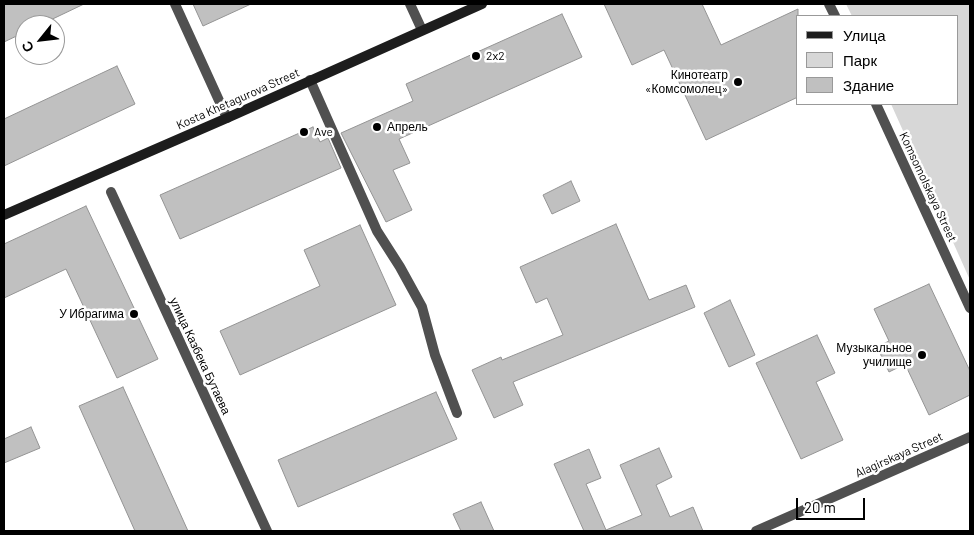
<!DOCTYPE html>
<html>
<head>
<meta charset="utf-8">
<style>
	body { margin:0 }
	#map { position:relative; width:974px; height:535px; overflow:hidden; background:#fff; font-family:Barlow,sans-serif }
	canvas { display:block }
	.frame { position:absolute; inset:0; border:5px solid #000; pointer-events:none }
	.legend { position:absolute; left:796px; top:15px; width:162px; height:90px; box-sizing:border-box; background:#fff; border:1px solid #999; margin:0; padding:6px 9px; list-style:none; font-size:15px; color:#000 }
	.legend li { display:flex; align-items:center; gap:10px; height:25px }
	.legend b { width:25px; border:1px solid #999 }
	.north { position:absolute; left:15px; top:15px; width:50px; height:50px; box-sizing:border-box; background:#fff; border:1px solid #999; border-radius:50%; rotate:241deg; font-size:14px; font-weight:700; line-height:20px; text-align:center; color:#000 }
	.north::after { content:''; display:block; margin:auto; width:18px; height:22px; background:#000; clip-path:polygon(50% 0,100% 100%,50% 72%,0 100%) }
	.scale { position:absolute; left:796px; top:498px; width:69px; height:22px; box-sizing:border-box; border:2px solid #000; border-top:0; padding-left:6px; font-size:15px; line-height:18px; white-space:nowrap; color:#000; -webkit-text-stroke:4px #fff; paint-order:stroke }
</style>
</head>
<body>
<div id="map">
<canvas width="974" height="535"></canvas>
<div class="frame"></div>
<ul class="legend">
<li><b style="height:6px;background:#1d1d1d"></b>Улица</li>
<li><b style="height:14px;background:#d7d7d7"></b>Парк</li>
<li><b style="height:14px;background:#c0c0c0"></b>Здание</li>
</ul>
<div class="north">С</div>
<div class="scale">20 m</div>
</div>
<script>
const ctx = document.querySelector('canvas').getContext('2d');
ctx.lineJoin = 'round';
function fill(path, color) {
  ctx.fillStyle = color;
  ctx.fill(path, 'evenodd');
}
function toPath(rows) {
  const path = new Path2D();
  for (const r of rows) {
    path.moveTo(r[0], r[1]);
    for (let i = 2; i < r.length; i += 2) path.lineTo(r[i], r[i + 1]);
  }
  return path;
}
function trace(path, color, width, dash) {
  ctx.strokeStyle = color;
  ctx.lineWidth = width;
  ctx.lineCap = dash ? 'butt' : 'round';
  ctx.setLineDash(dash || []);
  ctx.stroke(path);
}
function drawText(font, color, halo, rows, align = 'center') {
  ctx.font = font + ' Barlow,sans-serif';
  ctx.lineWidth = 5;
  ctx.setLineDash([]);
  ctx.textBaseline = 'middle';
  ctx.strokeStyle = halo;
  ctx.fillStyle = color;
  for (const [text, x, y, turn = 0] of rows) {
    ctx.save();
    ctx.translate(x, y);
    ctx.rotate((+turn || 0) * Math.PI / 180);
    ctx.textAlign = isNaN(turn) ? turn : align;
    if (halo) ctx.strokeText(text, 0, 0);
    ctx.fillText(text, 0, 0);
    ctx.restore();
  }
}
const green = toPath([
	[846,4,970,4,970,280,891,104,958,104,958,16,852,16]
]);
const building = toPath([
	[4,4,84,4,40,25,25,25,25,32,4,42,4,4],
	[193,4,251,4,203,26,193,4],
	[604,4,702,4,721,45,798,9,798,97,706,140,664,50,632,65,604,4],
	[562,14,582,57,399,139,410,163,393,170,412,210,386,222,341,133,413,101,406,84,562,14],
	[117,66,135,104,4,166,4,119,117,66],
	[313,127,320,142,328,138,341,168,180,239,160,195,313,127],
	[571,181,580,201,552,214,543,195,571,181],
	[86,206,158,359,117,378,66,269,4,298,4,244,86,206],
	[616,224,649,300,686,285,695,307,513,382,523,405,494,418,472,370,501,357,502,360,563,335,547,298,536,303,520,267,616,224],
	[360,225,396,305,240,375,220,331,320,286,304,250,360,225],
	[929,284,970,371,970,395,929,415,905,364,889,372,877,347,889,341,874,309,929,284],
	[730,300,755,355,729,367,704,313,730,300],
	[817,335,835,373,816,382,843,440,801,459,756,363,817,335],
	[123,387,188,531,135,531,79,406,123,387],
	[436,392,457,439,298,507,278,460,436,392],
	[31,427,40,448,4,463,4,439,31,427],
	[659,448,672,477,656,485,670,517,693,507,703,531,584,531,554,464,589,449,601,478,586,484,606,530,642,515,620,465,659,448],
	[481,502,494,531,461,531,453,514,481,502]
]);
const lane = toPath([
	[175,4,227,118],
	[310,80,377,231,400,267,422,307,435,355,457,413]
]);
const street = toPath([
	[410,4,422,30],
	[829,4,835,16],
	[876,104,970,308],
	[111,192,267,531],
	[756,531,970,437]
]);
const secondary = toPath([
	[4,215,227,118,482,4]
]);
const markers = [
	[476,56,5,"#000"],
	[738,82,5,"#000"],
	[377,127,5,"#000"],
	[304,132,5,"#000"],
	[134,314,5,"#000"],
	[922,355,5,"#000"]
];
const poiNames = [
	["2x2",486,56],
	["Кинотеатр",728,75,"right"],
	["«Комсомолец»",728,89,"right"],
	["Апрель",387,127],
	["Ave",314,132],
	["У Ибрагима",124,314,"right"],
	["Музыкальное",912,348,"right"],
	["училище",912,362,"right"]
];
const streetNames = [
	["Kosta Khetagurova Street",238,99,-24],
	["Komsomolskaya Street",928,187,65],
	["улица Казбека Бутаева",200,356,65],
	["Alagirskaya Street",899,455,-24]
];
fill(green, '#d7d7d7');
fill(building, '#c0c0c0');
trace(building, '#949494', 1);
trace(lane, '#505050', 10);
trace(street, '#505050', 10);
trace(secondary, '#1d1d1d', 10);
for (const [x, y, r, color] of markers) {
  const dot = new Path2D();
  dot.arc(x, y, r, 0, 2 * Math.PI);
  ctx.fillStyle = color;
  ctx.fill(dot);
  trace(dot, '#fff', 2);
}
drawText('12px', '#000', '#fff', poiNames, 'left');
drawText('12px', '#000', '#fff', streetNames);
</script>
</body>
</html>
